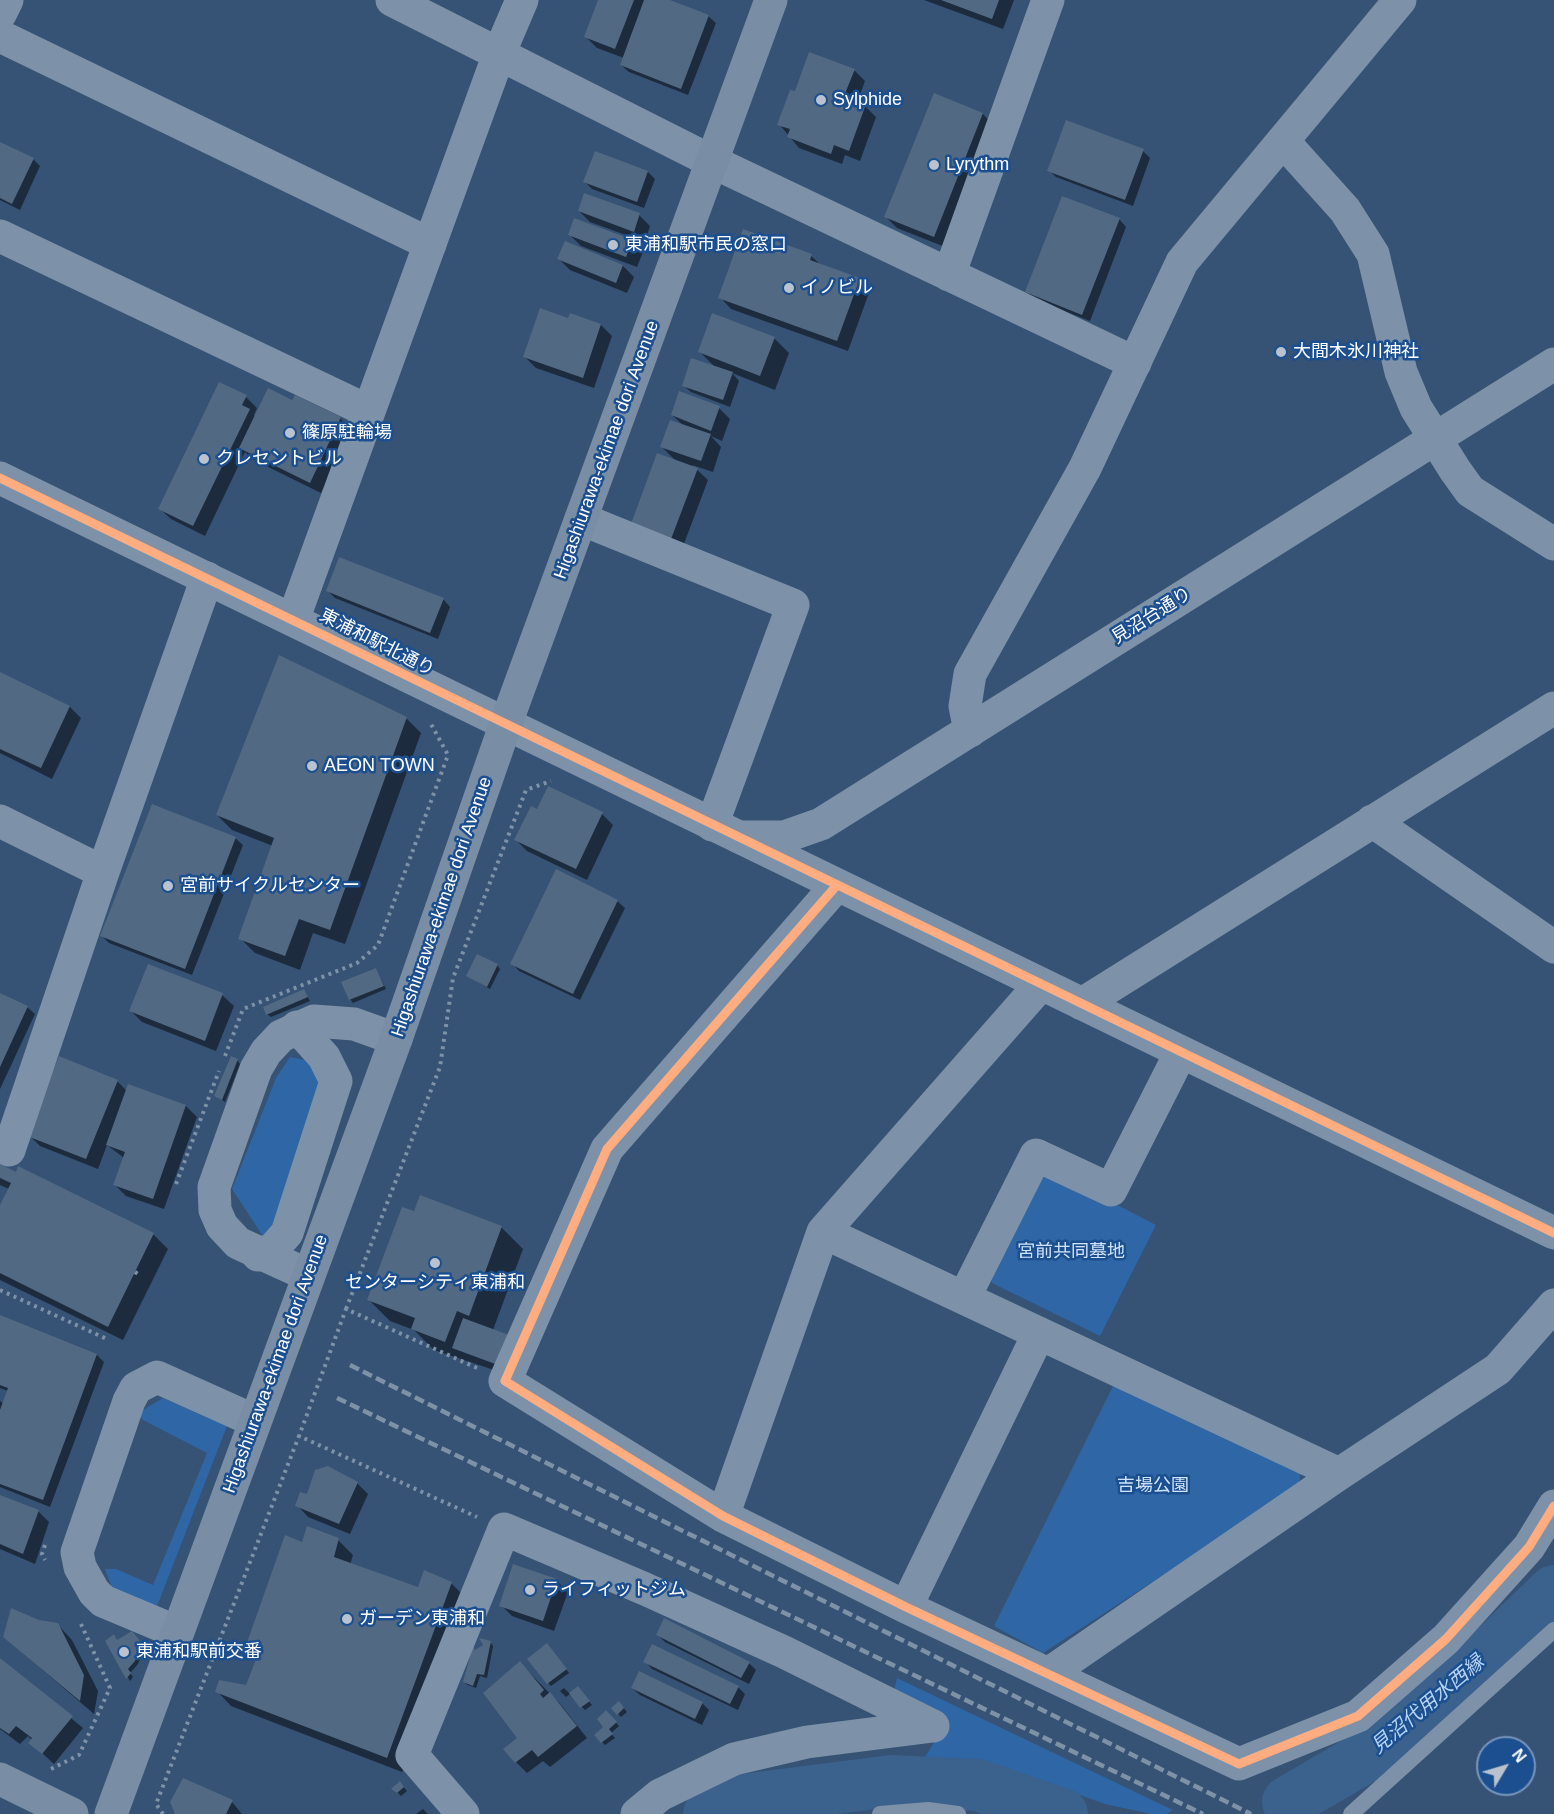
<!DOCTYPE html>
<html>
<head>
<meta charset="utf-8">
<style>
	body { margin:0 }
	#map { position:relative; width:1554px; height:1814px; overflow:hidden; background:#365274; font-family:Helvetica,sans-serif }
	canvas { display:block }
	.north { position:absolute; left:1476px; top:1736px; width:60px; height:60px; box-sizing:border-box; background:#1b4f8f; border:2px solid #7695bc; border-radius:50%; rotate:52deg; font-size:16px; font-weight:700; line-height:24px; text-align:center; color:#fff }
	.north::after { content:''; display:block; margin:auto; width:21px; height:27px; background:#b9c2ce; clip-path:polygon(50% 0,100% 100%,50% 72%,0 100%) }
</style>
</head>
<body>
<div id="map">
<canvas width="1554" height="1814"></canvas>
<div class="north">N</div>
</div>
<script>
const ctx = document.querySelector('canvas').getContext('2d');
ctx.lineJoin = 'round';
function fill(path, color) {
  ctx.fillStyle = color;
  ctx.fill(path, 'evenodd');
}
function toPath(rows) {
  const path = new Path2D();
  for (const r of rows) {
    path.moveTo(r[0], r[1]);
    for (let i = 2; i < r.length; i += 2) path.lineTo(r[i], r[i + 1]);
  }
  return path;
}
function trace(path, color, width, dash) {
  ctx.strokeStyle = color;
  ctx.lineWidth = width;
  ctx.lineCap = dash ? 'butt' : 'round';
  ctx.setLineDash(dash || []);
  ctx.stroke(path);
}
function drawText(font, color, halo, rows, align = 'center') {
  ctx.font = font + ' Helvetica,"Noto Sans JP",sans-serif';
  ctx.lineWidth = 5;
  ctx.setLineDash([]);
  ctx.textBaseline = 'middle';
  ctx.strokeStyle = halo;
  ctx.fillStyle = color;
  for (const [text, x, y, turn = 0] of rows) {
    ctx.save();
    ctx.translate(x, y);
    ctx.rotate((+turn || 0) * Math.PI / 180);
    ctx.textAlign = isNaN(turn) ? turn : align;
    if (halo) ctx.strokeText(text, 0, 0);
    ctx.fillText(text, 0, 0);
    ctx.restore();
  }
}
const green = toPath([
	[290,1057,305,1060,315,1069,323,1103,266,1241,232,1189,276,1078],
	[1050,1170,1156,1225,1100,1336,992,1283,989,1272,1036,1175],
	[1116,1380,1301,1468,1299,1487,1043,1653,994,1626],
	[163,1398,227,1426,154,1614,117,1601,105,1569,116,1569,153,1585,207,1453,143,1420,138,1413],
	[897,1678,1173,1810,1166,1814,1151,1814,1105,1804,1030,1777,948,1760,924,1759,947,1720,894,1691]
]);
const shadow = toPath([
	[600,0,666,0,708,16,716,23,688,95,629,72,621,65,624,58,597,48,586,37],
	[924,0,1014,0,1003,29],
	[854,70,865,81,857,103,865,106,876,117,860,161,845,155,842,164,799,148,779,124,796,93],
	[934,95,983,114,994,126,945,247,897,228,886,217],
	[0,143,33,159,40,166,20,210,0,200],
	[1143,151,1150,158,1133,206,1056,177,1049,170],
	[648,172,655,179,644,208,592,189,585,182],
	[579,211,639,215,650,226,645,242,590,222],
	[1119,219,1126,227,1090,321,1034,299,1026,292],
	[570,235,632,241,643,252,637,267,581,246],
	[565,243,623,266,634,277,627,293,570,270,559,259],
	[811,256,821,265,859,279,870,290,848,351,731,309,720,297],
	[601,325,612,336,594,388,536,368,525,357],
	[774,338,789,353,775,390,732,373,739,381,730,407,691,392,683,385,716,368,700,352],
	[220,384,246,397,257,408,254,415,256,417,293,402,296,397,340,418,352,430,321,493,252,459,245,452,205,536,171,519,159,508],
	[719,408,730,419,722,441,711,436,721,447,713,472,692,465,708,480,682,549,644,535,677,462,662,447,684,426,672,415],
	[328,591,443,599,450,607,438,639,335,598],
	[0,673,70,707,81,718,52,779,0,753],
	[406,718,421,733,345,944,313,933,300,970,255,953,240,938,273,846,232,830,217,815],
	[538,811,602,814,613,825,587,880,527,851,516,840],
	[235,838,243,845,192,975,109,943,102,936],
	[617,901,625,908,580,1000,519,971,512,963],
	[497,965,500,969,490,989,468,976],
	[148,966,222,995,234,1006,216,1051,142,1022,131,1011],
	[376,969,386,989,353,1003,350,999],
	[304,991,310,1001,271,1017,267,1014],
	[0,994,27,1007,35,1014,0,1089],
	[237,1060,240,1064,225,1102,216,1096],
	[117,1081,127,1091,186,1106,197,1117,164,1209,126,1196,115,1185,124,1158,107,1145,98,1169,40,1146,29,1135],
	[0,1166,153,1234,168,1249,123,1340,0,1280,0,1209,9,1189,0,1185],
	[421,1197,502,1228,523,1249,493,1330,509,1375,434,1350,414,1330,390,1321,369,1300],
	[0,1317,97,1355,104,1362,50,1507,0,1487,0,1401,4,1404,8,1391,0,1388],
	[357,1483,368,1494,350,1534,308,1517,297,1505],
	[0,1497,38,1511,49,1522,35,1564,0,1549],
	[338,1540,353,1555,350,1565,419,1589,451,1583,466,1598,402,1772,231,1706,217,1691,247,1687,257,1661,246,1651],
	[514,1566,557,1581,568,1592,554,1631,512,1616,501,1605],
	[57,1624,72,1640,98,1691,94,1714,4,1637],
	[131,1633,145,1647,138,1664,130,1673,133,1677,130,1681,107,1641,114,1636,118,1641],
	[657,1634,749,1663,756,1670,749,1684,665,1642],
	[490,1642,493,1646,487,1678,480,1676,476,1688,468,1685,464,1682,476,1651],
	[550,1648,569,1673,551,1686,548,1683],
	[0,1660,83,1728,54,1764,30,1742,32,1740,28,1736,20,1744,0,1729],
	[645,1661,738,1687,745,1694,738,1710,652,1669],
	[520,1663,561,1705,587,1738,550,1767,543,1761,527,1773,516,1762,519,1738],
	[564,1688,570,1694,566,1697,560,1691],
	[632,1688,702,1703,709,1710,702,1725,640,1695],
	[581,1691,592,1705,585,1710,582,1707],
	[622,1706,627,1712,621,1717,613,1708],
	[609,1715,619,1726,611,1733,615,1738,605,1745,602,1742],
	[400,1783,407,1791,401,1796,394,1789],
	[232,1802,242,1814,176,1814],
	[423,1809,428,1814,416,1814]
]);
const river = toPath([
	[1288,1802,1377,1750,1465,1677,1554,1591],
	[709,1814,735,1801,891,1781,978,1785,1062,1814]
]);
const building = toPath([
	[598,0,634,0,615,49,584,37],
	[644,0,670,0,709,15,681,89,620,65],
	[941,0,999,0,992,19],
	[809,52,855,69,844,96,866,104,849,151,834,145,831,154,787,137,790,129,777,125,790,90,795,91],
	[934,93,983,113,934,237,884,217],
	[1066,120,1144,149,1125,200,1047,171],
	[0,142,34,158,12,204,0,198],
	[595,151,648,171,637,202,583,182],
	[584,193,640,213,634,232,578,211],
	[1062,196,1120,218,1082,315,1025,292],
	[574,218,633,240,626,257,568,235],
	[743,229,812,254,810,260,860,278,837,341,718,298],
	[565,241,623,265,616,283,557,259],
	[540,308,568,318,570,313,601,324,583,378,523,357],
	[712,313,775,337,760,376,698,352],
	[691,358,733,372,723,400,682,386],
	[219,382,247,395,242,405,250,409,193,526,158,509],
	[268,388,292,400,295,395,341,417,310,483,239,448],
	[679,391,720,406,711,431,671,415],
	[670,420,711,434,701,461,660,447],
	[657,453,698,468,671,539,631,524],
	[339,557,444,598,430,633,326,591],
	[279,655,407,717,330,930,299,919,285,956,238,939,274,838,216,815],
	[0,672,70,706,41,768,0,749],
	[548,786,603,812,576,869,514,840,531,806,537,809],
	[152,804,236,837,185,969,100,936],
	[556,869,618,900,573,994,510,964],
	[477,954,498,964,487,987,466,976],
	[148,964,223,993,205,1041,129,1011],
	[376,968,384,986,349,1000,341,982],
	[304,989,308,997,266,1015,263,1007],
	[0,993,28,1006,0,1067],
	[59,1056,118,1080,86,1159,27,1136],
	[231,1056,238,1059,222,1100,214,1096],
	[128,1084,186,1105,153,1199,113,1185,125,1152,106,1145],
	[0,1164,16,1172,18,1166,154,1233,108,1327,0,1273,0,1205,11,1183,0,1178],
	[420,1195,502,1226,469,1316,457,1311,445,1342,411,1329,415,1318,367,1300,402,1207,414,1211],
	[0,1315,97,1354,43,1500,0,1484,0,1410,8,1388,0,1385],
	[463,1318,509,1335,498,1365,452,1348],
	[328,1466,358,1482,339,1524,295,1506,300,1492,307,1494,315,1470],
	[0,1495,39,1510,23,1554,0,1544],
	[307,1526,339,1538,334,1557,418,1587,424,1570,452,1582,387,1758,215,1692,219,1680,246,1685,257,1657,244,1651,285,1535,302,1542],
	[513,1564,557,1579,543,1621,499,1606],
	[11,1608,39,1620,58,1623,84,1675,80,1701,3,1637],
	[664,1618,750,1662,741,1678,656,1635],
	[132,1631,142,1643,135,1661,128,1669,131,1673,126,1679,105,1641,114,1634,117,1640],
	[479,1638,491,1641,484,1675,477,1674,473,1686,463,1682,473,1646,475,1650,483,1645],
	[547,1643,567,1669,547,1684,527,1659],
	[652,1644,739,1686,730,1704,643,1662],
	[0,1658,73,1716,42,1754,28,1743,32,1738,16,1726,9,1734,0,1728],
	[520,1661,544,1690,540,1694,543,1698,550,1692,577,1726,538,1757,532,1750,515,1763,503,1749,517,1738,483,1693],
	[639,1671,703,1702,695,1719,631,1688],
	[578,1686,590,1701,580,1708,569,1693],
	[619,1701,624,1708,617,1715,611,1708],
	[606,1710,617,1722,609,1729,613,1734,601,1743,594,1735,603,1727,597,1719],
	[183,1778,233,1800,226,1814,175,1814,170,1802],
	[400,1781,404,1787,397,1793,391,1789]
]);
const path = toPath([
	[225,1056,243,1009,357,963,378,945,448,755,431,724],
	[176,1184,219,1071],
	[135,1272,138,1274],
	[0,1290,109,1340],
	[346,1309,440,1067,453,978,526,790,551,781],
	[477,1368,346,1309,299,1436,477,1517],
	[45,1545,42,1554,45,1560],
	[51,1769,79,1755,110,1688,81,1624],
	[163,1814,156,1804,299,1436]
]);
const service = toPath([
	[880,1814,928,1810,958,1814],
	[1351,1814,1554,1630]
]);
const minor = toPath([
	[0,36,430,244],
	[1283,141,1345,210,1373,254,1401,372,1416,408,1455,470,1470,491,1554,544],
	[713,162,1135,363],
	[0,236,368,411],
	[949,275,1048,0],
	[581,519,793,605,712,825],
	[0,821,103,872],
	[1372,821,1554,947],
	[739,837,1554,1233],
	[837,885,607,1149,505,1381,723,1516,906,1607,1239,1764,1358,1716,1446,1639,1529,1547,1554,1506],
	[1082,1004,1554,708],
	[0,1145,9,1150,103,872,207,578],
	[823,1232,1339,1474],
	[258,1255,273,1249,287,1233,336,1081,324,1057,297,1027],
	[964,1298,1036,1155,1111,1190,1181,1052],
	[723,1516,823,1232,1041,984],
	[906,1607,1039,1333],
	[1048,1674,1339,1474,1498,1369,1554,1305],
	[463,1814,412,1755,504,1529,645,1589,784,1652,933,1726],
	[637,1814,660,1795,734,1759,807,1742,933,1726]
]);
const tertiary = toPath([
	[392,0,713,162],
	[0,14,7,0],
	[0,478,739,837,784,837,821,824,1554,364],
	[293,620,499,54,522,0],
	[970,731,965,706,970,674,1085,468,1182,262,1400,0],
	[308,1275,238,1243,222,1226,215,1210,214,1187,256,1069,266,1052,281,1036,314,1021,354,1024,396,1039],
	[177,1632,103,1601,94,1592,80,1567,77,1552,129,1401,136,1388,157,1377,255,1421]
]);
const secondary = toPath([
	[0,1779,72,1814],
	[111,1814,396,1039,505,726,771,0]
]);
const rail = toPath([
	[350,1365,1251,1814],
	[337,1398,1203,1814]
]);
const cycleway = toPath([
	[0,478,1554,1233],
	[837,885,607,1149,505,1381,723,1516,906,1607,1239,1764,1358,1716,1446,1639,1529,1547,1554,1506]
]);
const markers = [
	[821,100,6,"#b9c2ce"],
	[934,165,6,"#b9c2ce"],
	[613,245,6,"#b9c2ce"],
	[789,288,6,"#b9c2ce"],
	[1281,352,6,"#b9c2ce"],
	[290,433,6,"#b9c2ce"],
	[204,459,6,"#b9c2ce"],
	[312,766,6,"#b9c2ce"],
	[168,886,6,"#b9c2ce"],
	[435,1263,6,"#b9c2ce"],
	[530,1590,6,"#b9c2ce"],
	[347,1619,6,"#b9c2ce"],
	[124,1652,6,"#b9c2ce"]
];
const poiNames = [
	["Sylphide",833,100],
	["Lyrythm",946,165],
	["東浦和駅市民の窓口",625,245],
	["イノビル",801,288],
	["大間木氷川神社",1293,352],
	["篠原駐輪場",302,433],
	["クレセントビル",216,459],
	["AEON TOWN",324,766],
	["宮前サイクルセンター",180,886],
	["センターシティ東浦和",435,1283,"center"],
	["ライフィットジム",542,1590],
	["ガーデン東浦和",359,1619],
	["東浦和駅前交番",136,1652]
];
const streetNames = [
	["Higashiurawa-ekimae dori Avenue",607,450,-70],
	["見沼台通り",1152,616,-32],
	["東浦和駅北通り",377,643,27],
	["Higashiurawa-ekimae dori Avenue",442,907,-71],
	["Higashiurawa-ekimae dori Avenue",276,1364,-70]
];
const parkNames = [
	["宮前共同墓地",1071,1252],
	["吉場公園",1153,1486]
];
const waterNames = [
	["見沼代用水西縁",1428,1705,-40]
];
fill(green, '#2f66a5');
fill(shadow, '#0007');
trace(river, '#3b618d', 52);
fill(building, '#526984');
trace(path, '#7d92a8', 4, [3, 4.5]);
trace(service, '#7d92a8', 16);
trace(minor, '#7d92a8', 33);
trace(tertiary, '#7d92a8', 33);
trace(secondary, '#798da4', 33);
trace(rail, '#7e92a7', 4.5, [10, 4.5]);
trace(cycleway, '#ffac80', 9);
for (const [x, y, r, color] of markers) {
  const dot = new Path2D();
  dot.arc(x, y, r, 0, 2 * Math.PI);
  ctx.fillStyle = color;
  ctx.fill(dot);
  trace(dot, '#1b4f8f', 2);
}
drawText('18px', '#fff', '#1b4f8f', poiNames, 'left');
drawText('18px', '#fff', '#1b4f8f', streetNames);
drawText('18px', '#cfe3fa', '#1b4f8f', parkNames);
drawText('italic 20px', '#b5d3f5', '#1b4f8f', waterNames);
</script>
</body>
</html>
